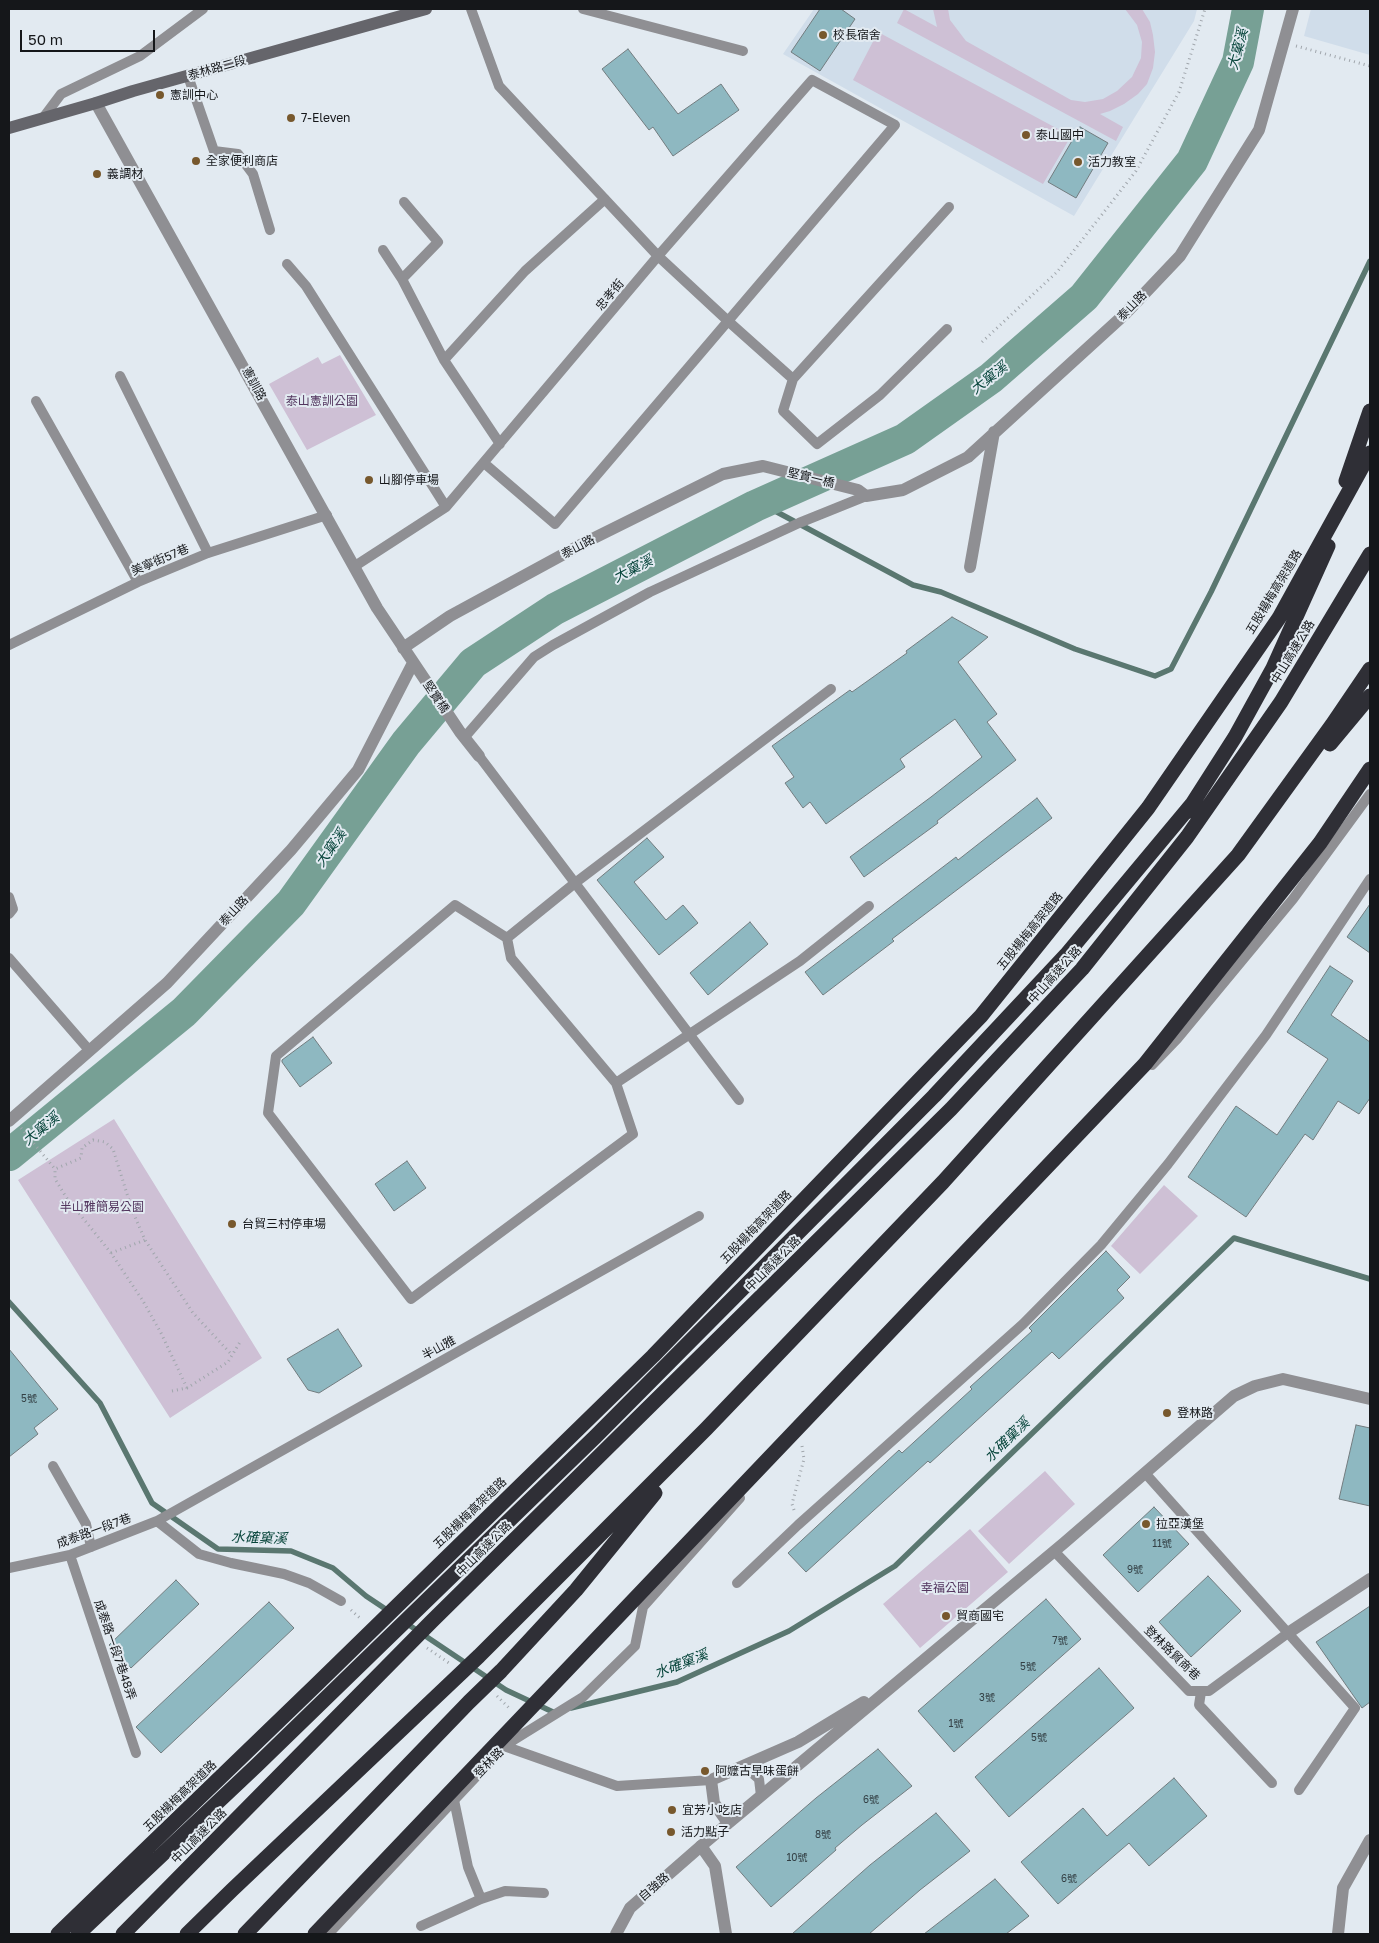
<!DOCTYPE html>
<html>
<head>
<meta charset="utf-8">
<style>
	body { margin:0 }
	#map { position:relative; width:1379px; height:1943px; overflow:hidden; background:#e2eaf1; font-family:"Golos Text",sans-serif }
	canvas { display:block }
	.frame { position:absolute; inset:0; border:10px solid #15171a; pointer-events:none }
	.scale { position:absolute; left:20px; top:30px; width:135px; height:22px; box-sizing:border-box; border:2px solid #15171a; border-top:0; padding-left:6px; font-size:15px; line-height:18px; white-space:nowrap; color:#15171a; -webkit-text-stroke:4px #e2eaf1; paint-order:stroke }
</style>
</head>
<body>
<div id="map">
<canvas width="1379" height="1943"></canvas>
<div class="frame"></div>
<div class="scale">50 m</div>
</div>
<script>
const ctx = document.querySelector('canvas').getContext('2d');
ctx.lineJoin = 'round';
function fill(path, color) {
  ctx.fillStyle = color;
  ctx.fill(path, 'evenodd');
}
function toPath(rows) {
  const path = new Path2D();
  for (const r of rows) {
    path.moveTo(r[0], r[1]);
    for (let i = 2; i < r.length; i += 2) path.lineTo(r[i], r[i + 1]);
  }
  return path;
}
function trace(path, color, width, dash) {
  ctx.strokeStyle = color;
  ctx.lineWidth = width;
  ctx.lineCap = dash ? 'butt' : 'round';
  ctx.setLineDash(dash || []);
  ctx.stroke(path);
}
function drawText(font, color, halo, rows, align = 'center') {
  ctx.font = font + ' "Golos Text","Noto Sans TC",sans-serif';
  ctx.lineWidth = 4;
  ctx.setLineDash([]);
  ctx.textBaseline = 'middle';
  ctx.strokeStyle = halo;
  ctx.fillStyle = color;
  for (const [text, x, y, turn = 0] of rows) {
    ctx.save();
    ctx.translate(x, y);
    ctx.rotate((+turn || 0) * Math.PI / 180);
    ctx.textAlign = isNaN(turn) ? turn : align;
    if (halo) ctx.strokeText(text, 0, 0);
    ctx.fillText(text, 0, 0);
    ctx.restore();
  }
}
const built = toPath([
	[814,9,1197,9,1194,21,1074,216,783,54],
	[1311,9,1370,9,1370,55,1304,36]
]);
const green = toPath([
	[904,9,937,27,933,9,948,9,950,20,966,41,1071,100,1085,102,1103,99,1117,91,1132,77,1141,58,1142,42,1137,25,1125,9,1142,9,1150,22,1153,35,1155,52,1153,68,1147,84,1138,94,1124,104,1110,111,1100,114,1123,127,1116,141,897,23],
	[878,32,1071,136,1043,184,853,80],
	[340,355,376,415,307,450,269,384,318,357,322,364],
	[114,1119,262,1358,170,1418,18,1180],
	[1164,1185,1198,1216,1140,1274,1111,1246],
	[1045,1471,1075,1504,1009,1564,978,1531],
	[970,1529,1008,1572,920,1648,883,1604]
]);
const stream = toPath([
	[762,504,913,585,941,592,1075,649,1155,676,1171,669,1211,592,1370,261],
	[9,1302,100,1403,152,1503,218,1549,291,1551,333,1568,366,1596,390,1612],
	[406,1623,506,1690,553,1712,557,1712],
	[571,1708,677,1682,789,1631,895,1566,1234,1238,1370,1279]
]);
const river = toPath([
	[9,1155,184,1012,291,903,406,743,473,663,555,609,755,506,905,439,991,378,1084,297,1192,161,1238,62,1248,9]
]);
const building = toPath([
	[820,9,841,9,855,19,820,71,791,52,820,9],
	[628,49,678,114,721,84,739,110,673,156,653,127,649,130,602,69,628,49],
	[1080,127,1108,143,1076,198,1048,182,1080,127],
	[952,617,988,637,958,662,997,714,987,722,1016,760,937,821,938,823,864,877,850,857,931,797,982,757,955,719,900,759,905,767,826,824,810,802,803,808,785,783,794,777,772,746,850,690,852,692,907,653,906,651,952,617],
	[1037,798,1052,818,892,939,894,941,823,995,805,972,956,857,958,860,1037,798],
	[647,838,664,857,634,882,666,920,683,905,698,923,659,955,597,880,647,838],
	[1370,904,1370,953,1347,937,1370,904],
	[750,922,768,944,708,995,690,973,750,922],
	[1330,966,1353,981,1331,1015,1370,1042,1370,1098,1359,1114,1338,1101,1313,1140,1305,1134,1246,1217,1188,1177,1236,1106,1277,1135,1328,1059,1287,1032,1330,966],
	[313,1037,332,1063,300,1087,282,1062,282,1060,313,1037],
	[407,1161,426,1188,394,1211,375,1184,407,1161],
	[1106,1251,1130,1277,1117,1290,1124,1298,1059,1359,1052,1352,930,1463,928,1461,806,1572,788,1553,899,1450,902,1453,972,1389,970,1387,1032,1331,1029,1328,1106,1251],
	[338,1329,362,1366,319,1393,308,1390,287,1359,338,1329],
	[9,1349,58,1409,34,1428,38,1434,9,1457,9,1349],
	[1356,1425,1370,1428,1370,1506,1339,1499,1356,1425],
	[1154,1507,1189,1544,1138,1592,1103,1555,1154,1507],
	[1208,1576,1241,1611,1191,1657,1159,1622,1208,1576],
	[176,1580,199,1604,131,1668,109,1645,176,1580],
	[1046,1599,1081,1639,954,1752,918,1711,1046,1599],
	[269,1602,294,1628,161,1753,136,1727,269,1602],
	[1370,1606,1370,1702,1362,1708,1316,1642,1370,1606],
	[1099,1668,1134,1708,1009,1817,975,1777,1099,1668],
	[878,1749,912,1786,862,1825,835,1848,836,1850,771,1907,736,1867,816,1798,878,1749],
	[1174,1778,1207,1816,1149,1866,1129,1843,1058,1904,1021,1862,1083,1808,1107,1836,1174,1778],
	[936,1813,970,1851,920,1890,869,1934,792,1934,870,1865,936,1813],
	[995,1879,1029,1916,1006,1934,924,1934,995,1879]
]);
const path = toPath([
	[1296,46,1370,66],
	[982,342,1057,272,1136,171,1179,92,1205,9],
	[21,1128,55,1169],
	[111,1253,145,1240],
	[187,1388,161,1333,143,1301,111,1253,66,1197,55,1179,55,1169,81,1158,82,1148,93,1140,105,1142,113,1149,132,1210,145,1240,193,1313,232,1355],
	[172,1391,187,1388,228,1362,240,1342],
	[794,1510,792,1504,804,1459,802,1446],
	[351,1610,361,1619],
	[427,1648,449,1663],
	[497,1696,509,1708]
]);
const service = toPath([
	[583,9,743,51],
	[188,76,214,151,238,154,253,174,270,230],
	[43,118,61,94,140,56,203,9],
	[404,202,438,242,402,279,444,360,500,444],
	[383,250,402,279],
	[287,264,306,286,446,507],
	[444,360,525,271,605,199],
	[120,376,208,553],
	[793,379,949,207],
	[36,401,138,582],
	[484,463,555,524,728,321,895,125,812,80,658,256,728,321,793,379,783,411,817,444,880,395,947,329],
	[355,566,446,507,658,256,499,86,471,9],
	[9,645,138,582,208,553,327,515],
	[831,689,575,883,507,938,511,958,616,1083,800,961,869,906],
	[464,738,534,657,553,645,650,592,799,523,866,496],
	[479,756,739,1100],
	[9,897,13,909,9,914],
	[507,938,455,905,276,1056,268,1113,411,1299,633,1134,616,1083],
	[9,958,89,1050],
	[1152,1065,1177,1039,1293,899,1370,794],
	[53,1466,86,1524,91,1547],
	[1145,1473,1355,1708,1299,1790],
	[157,1521,199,1554,231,1563,284,1574,309,1583,341,1601],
	[1054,1551,1189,1691,1209,1691,1288,1633],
	[70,1555,136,1753],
	[9,1568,70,1555,157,1521,699,1216],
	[737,1583,798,1525,1023,1324,1101,1245,1168,1164,1266,1035,1370,879],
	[1201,1692,1199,1705,1272,1783],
	[504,1746,583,1697,635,1646,643,1607,740,1498],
	[504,1746,617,1786,711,1780],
	[744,1766,759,1779,761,1796],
	[454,1800,468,1867,481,1899],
	[421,1926,481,1899,505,1891,544,1893]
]);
const minor = toPath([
	[96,103,377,608,460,732,479,756],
	[970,567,994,432],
	[403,648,450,616,586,542,723,474,763,466,858,490,866,496,903,490,968,457,1125,314,1180,256,1259,130,1293,9],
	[9,1121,167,983,291,850,358,770,413,663],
	[1288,1633,1370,1579],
	[701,1846,715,1866,726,1934],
	[327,1934,498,1752],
	[1338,1934,1343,1888,1370,1840]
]);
const tertiary = toPath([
	[728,1823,714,1803,711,1780,798,1742,864,1702],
	[616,1934,630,1908,701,1846,1064,1543,1234,1396,1255,1386,1283,1379,1370,1399]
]);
const secondary = toPath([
	[9,128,96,103,133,91,426,9]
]);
const motorway = toPath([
	[1346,481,1370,411],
	[1330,744,1370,696],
	[1187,812,1235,737,1273,668,1328,546],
	[58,1934,316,1685,653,1356,981,1016,1148,808,1279,618,1370,453],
	[78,1934,256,1766,595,1437,934,1096,1066,955,1192,804],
	[123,1934,431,1622,951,1109,1082,969,1187,837,1281,702,1370,554],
	[187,1934,232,1890,479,1656,706,1429,943,1182,1238,855,1332,725,1370,669],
	[245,1934,469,1702,501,1671,576,1590,655,1493],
	[315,1934,1145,1064,1320,843,1370,769]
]);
const markers = [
	[823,35,5,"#77582d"],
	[160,95,5,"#77582d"],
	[291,118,5,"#77582d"],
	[1026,135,5,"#77582d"],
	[196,161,5,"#77582d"],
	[1078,162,5,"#77582d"],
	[97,174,5,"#77582d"],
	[369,480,5,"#77582d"],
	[232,1224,5,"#77582d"],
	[1167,1413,5,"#77582d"],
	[1146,1524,5,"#77582d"],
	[946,1616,5,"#77582d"],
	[705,1771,5,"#77582d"],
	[672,1810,5,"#77582d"],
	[671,1832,5,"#77582d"]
];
const numberNames = [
	["5號",29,1399],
	["11號",1162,1544],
	["9號",1135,1570],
	["7號",1060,1641],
	["5號",1028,1667],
	["3號",987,1698],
	["1號",956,1724],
	["5號",1039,1738],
	["6號",871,1800],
	["8號",823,1835],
	["10號",797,1858],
	["6號",1069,1879]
];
const poiNames = [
	["校長宿舍",833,35],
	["憲訓中心",170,95],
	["7-Eleven",301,118],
	["泰山國中",1036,135],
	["全家便利商店",206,161],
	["活力教室",1088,162],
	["義調材",107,174],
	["山腳停車場",379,480],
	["台貿三村停車場",242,1224],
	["登林路",1177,1413],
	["拉亞漢堡",1156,1524],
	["貿商國宅",956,1616],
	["阿嬤古早味蛋餅",715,1771],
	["宜芳小吃店",682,1810],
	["活力點子",681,1832]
];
const streetNames = [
	["泰林路二段",217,68,-16],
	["忠孝街",610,295,-50],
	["泰山路",1132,306,-46],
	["憲訓路",254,384,61],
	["堅實一橋",811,478,14],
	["泰山路",578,547,-28],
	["美寧街57巷",160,560,-23],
	["五股楊梅高架道路",1274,592,-59],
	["中山高速公路",1293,652,-59],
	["堅實橋",436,697,56],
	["泰山路",234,911,-47],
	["五股楊梅高架道路",1030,931,-51],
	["中山高速公路",1055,975,-48],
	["五股楊梅高架道路",756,1227,-46],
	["中山高速公路",773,1264,-45],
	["半山雅",439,1348,-29],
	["五股楊梅高架道路",470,1513,-44],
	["成泰路一段7巷",94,1531,-20],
	["中山高速公路",484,1549,-45],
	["成泰路一段7巷48弄",115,1650,71],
	["登林路貿商巷",1172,1653,44],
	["登林路",489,1763,-46],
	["五股楊梅高架道路",180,1796,-44],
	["中山高速公路",199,1836,-45],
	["自強路",654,1887,-41]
];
const parkNames = [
	["泰山憲訓公園",322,401],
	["半山雅簡易公園",102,1207],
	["幸福公園",945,1588]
];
const waterNames = [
	["大窠溪",1238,49,-75],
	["大窠溪",989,378,-38],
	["大窠溪",633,569,-27],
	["大窠溪",331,848,-55],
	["大窠溪",41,1129,-39],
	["水確窠溪",1007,1440,-44],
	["水確窠溪",259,1538,2],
	["水確窠溪",681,1664,-21]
];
fill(built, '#d0ddea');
fill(green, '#cec0d5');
trace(stream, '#5a7770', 5.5);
trace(river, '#77a095', 32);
fill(building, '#8eb8c1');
trace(building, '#727c7f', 1);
trace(path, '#a0a6ac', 3, [1, 4]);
trace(service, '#8f8f93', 10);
trace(minor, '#8f8f93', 12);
trace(tertiary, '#8f8f93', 12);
trace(secondary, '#65656b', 12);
trace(motorway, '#2f2f36', 15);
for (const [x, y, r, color] of markers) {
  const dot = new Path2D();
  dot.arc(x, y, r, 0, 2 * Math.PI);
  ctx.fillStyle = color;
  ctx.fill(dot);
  trace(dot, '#e2eaf1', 2);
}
drawText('10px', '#333f44', null, numberNames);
drawText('12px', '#15171a', '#e2eaf1', poiNames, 'left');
drawText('12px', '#15171a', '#e2eaf1', streetNames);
drawText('12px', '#52355e', '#e2eaf1', parkNames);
drawText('italic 14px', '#06443a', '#e2eaf1', waterNames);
</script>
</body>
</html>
